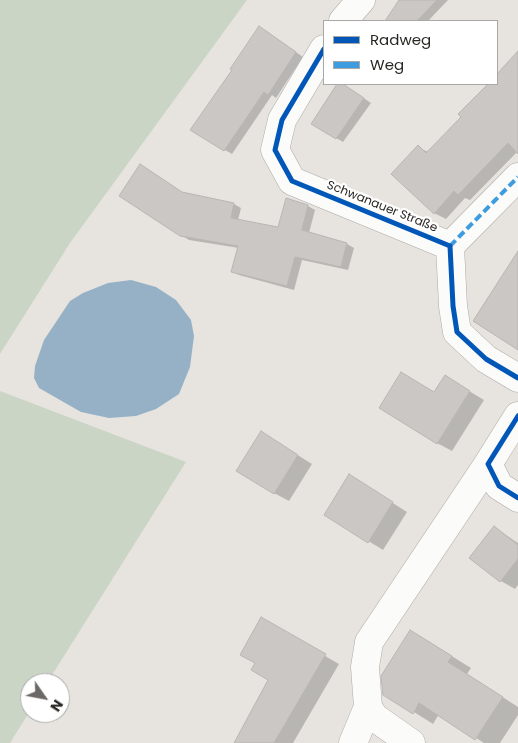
<!DOCTYPE html>
<html>
<head>
<meta charset="utf-8">
<style>
	body { margin:0 }
	#map { position:relative; width:518px; height:743px; overflow:hidden; background:#e7e4e0; font-family:Poppins,sans-serif }
	canvas { display:block }
	.legend { position:absolute; left:323px; top:20px; width:175px; height:65px; box-sizing:border-box; background:#fff; border:1px solid #a9a8a7; margin:0; padding:6px 9px; list-style:none; font-size:15px; color:#282623 }
	.legend li { display:flex; align-items:center; gap:10px; height:25px }
	.legend b { width:25px; border:1px solid #a9a8a7 }
	.north { position:absolute; left:20px; top:673px; width:50px; height:50px; box-sizing:border-box; background:#fff; border:1px solid #a9a8a7; border-radius:50%; rotate:123deg; font-size:14px; font-weight:700; line-height:20px; text-align:center; color:#282623 }
	.north::after { content:''; display:block; margin:auto; width:18px; height:22px; background:#6b6865; clip-path:polygon(50% 0,100% 100%,50% 72%,0 100%) }
</style>
</head>
<body>
<div id="map">
<canvas width="518" height="743"></canvas>
<ul class="legend">
<li><b style="height:6px;background:#0057b8"></b>Radweg</li>
<li><b style="height:6px;background:#3d9ce0"></b>Weg</li>
</ul>
<div class="north">N</div>
</div>
<script>
const ctx = document.querySelector('canvas').getContext('2d');
ctx.lineJoin = 'round';
function fill(path, color) {
  ctx.fillStyle = color;
  ctx.fill(path, 'evenodd');
}
function toPath(rows) {
  const path = new Path2D();
  for (const r of rows) {
    path.moveTo(r[0], r[1]);
    for (let i = 2; i < r.length; i += 2) path.lineTo(r[i], r[i + 1]);
  }
  return path;
}
function trace(path, color, width, dash) {
  ctx.strokeStyle = color;
  ctx.lineWidth = width;
  ctx.lineCap = dash ? 'butt' : 'round';
  ctx.setLineDash(dash || []);
  ctx.stroke(path);
}
function drawText(font, color, halo, rows, align = 'center') {
  ctx.font = font + ' Poppins,sans-serif';
  ctx.lineWidth = 4.5;
  ctx.setLineDash([]);
  ctx.textBaseline = 'middle';
  ctx.strokeStyle = halo;
  ctx.fillStyle = color;
  for (const [text, x, y, turn = 0] of rows) {
    ctx.save();
    ctx.translate(x, y);
    ctx.rotate((+turn || 0) * Math.PI / 180);
    ctx.textAlign = isNaN(turn) ? turn : align;
    if (halo) ctx.strokeText(text, 0, 0);
    ctx.fillText(text, 0, 0);
    ctx.restore();
  }
}
const green = toPath([
	[0,0,247,0,70,243,0,354],
	[0,391,186,462,47,683,30,683,30,711,10,743,0,743]
]);
const water = toPath([
	[131,280,156,287,176,300,191,320,194,336,190,367,179,394,156,409,136,416,109,418,81,412,39,388,34,378,35,366,44,340,70,301,83,293,108,283]
]);
const shadow = toPath([
	[407,0,448,0,428,21,387,21,398,4],
	[266,31,303,57,276,98,272,95,232,154,225,150],
	[518,54,518,151,470,200,465,198,446,219,434,213,418,147,428,152,463,117,460,114,489,84,497,84,497,76],
	[339,84,347,87,371,103,343,142,313,124],
	[183,193,234,204,241,208,238,220,279,228,308,206,315,210,309,233,347,244,354,248,348,270,302,260,294,290,239,275,232,271,239,248,189,240,181,235],
	[459,385,484,400,452,451,437,443,435,394],
	[275,441,312,464,289,501,274,493],
	[363,484,407,512,383,550,326,515],
	[495,528,518,543,518,585,515,589,501,581],
	[261,619,339,664,293,743,235,743,270,680,256,662],
	[411,631,471,668,467,674,518,707,518,715,500,743,484,743,439,714,433,724,414,712]
]);
const building = toPath([
	[399,0,437,0,417,21,385,21,399,0],
	[259,26,296,52,268,95,264,92,224,151,190,130,232,70,230,69,259,26],
	[518,51,518,154,508,143,458,195,454,191,434,214,391,174,418,145,426,153,461,117,458,114,488,84,497,84,497,74,518,51],
	[337,84,343,84,364,98,336,139,311,124,337,84],
	[140,164,182,192,234,203,231,218,278,227,286,198,308,205,302,230,347,243,341,267,295,257,287,286,231,272,238,246,180,236,119,196,140,164],
	[518,251,518,350,473,321,518,251],
	[401,372,434,392,445,375,470,391,437,444,379,408,401,372],
	[261,431,298,455,274,494,236,471,261,431],
	[349,474,393,502,368,543,324,515,349,474],
	[494,526,518,545,518,559,500,582,469,558,494,526],
	[261,617,326,654,274,743,234,743,268,680,251,670,255,663,240,655,261,617],
	[410,630,452,656,448,662,503,697,475,740,419,703,413,714,383,695,381,676,410,630]
]);
const minor = toPath([
	[343,21,361,0],
	[324,49,282,120,275,150,292,181,450,246,453,306,457,332,486,359,518,378],
	[450,246,518,177],
	[518,416,488,464,499,486,518,498],
	[353,743,368,707],
	[411,743,374,717,368,707,365,667,369,642,488,464]
]);
const quiet = toPath([
	[450,246,518,177]
]);
const cycleway = toPath([
	[324,49,282,120,275,150,292,181,450,246,453,306,457,332,486,359,518,378],
	[518,416,488,464,499,486,518,498]
]);
const streetNames = [
	["Schwanauer Straße",382,207,22]
];
fill(green, '#cbd5c6');
fill(water, '#96b1c6');
fill(shadow, '#0003');
fill(building, '#cac7c4');
trace(building, '#b8b5b2', 1);
trace(minor, '#aca9a6', 29);
trace(minor, '#fbfbfa', 28);
trace(quiet, '#3d9ce0', 4, [8, 4]);
trace(cycleway, '#0057b8', 5);
drawText('12px', '#282623', '#fff', streetNames);
</script>
</body>
</html>
